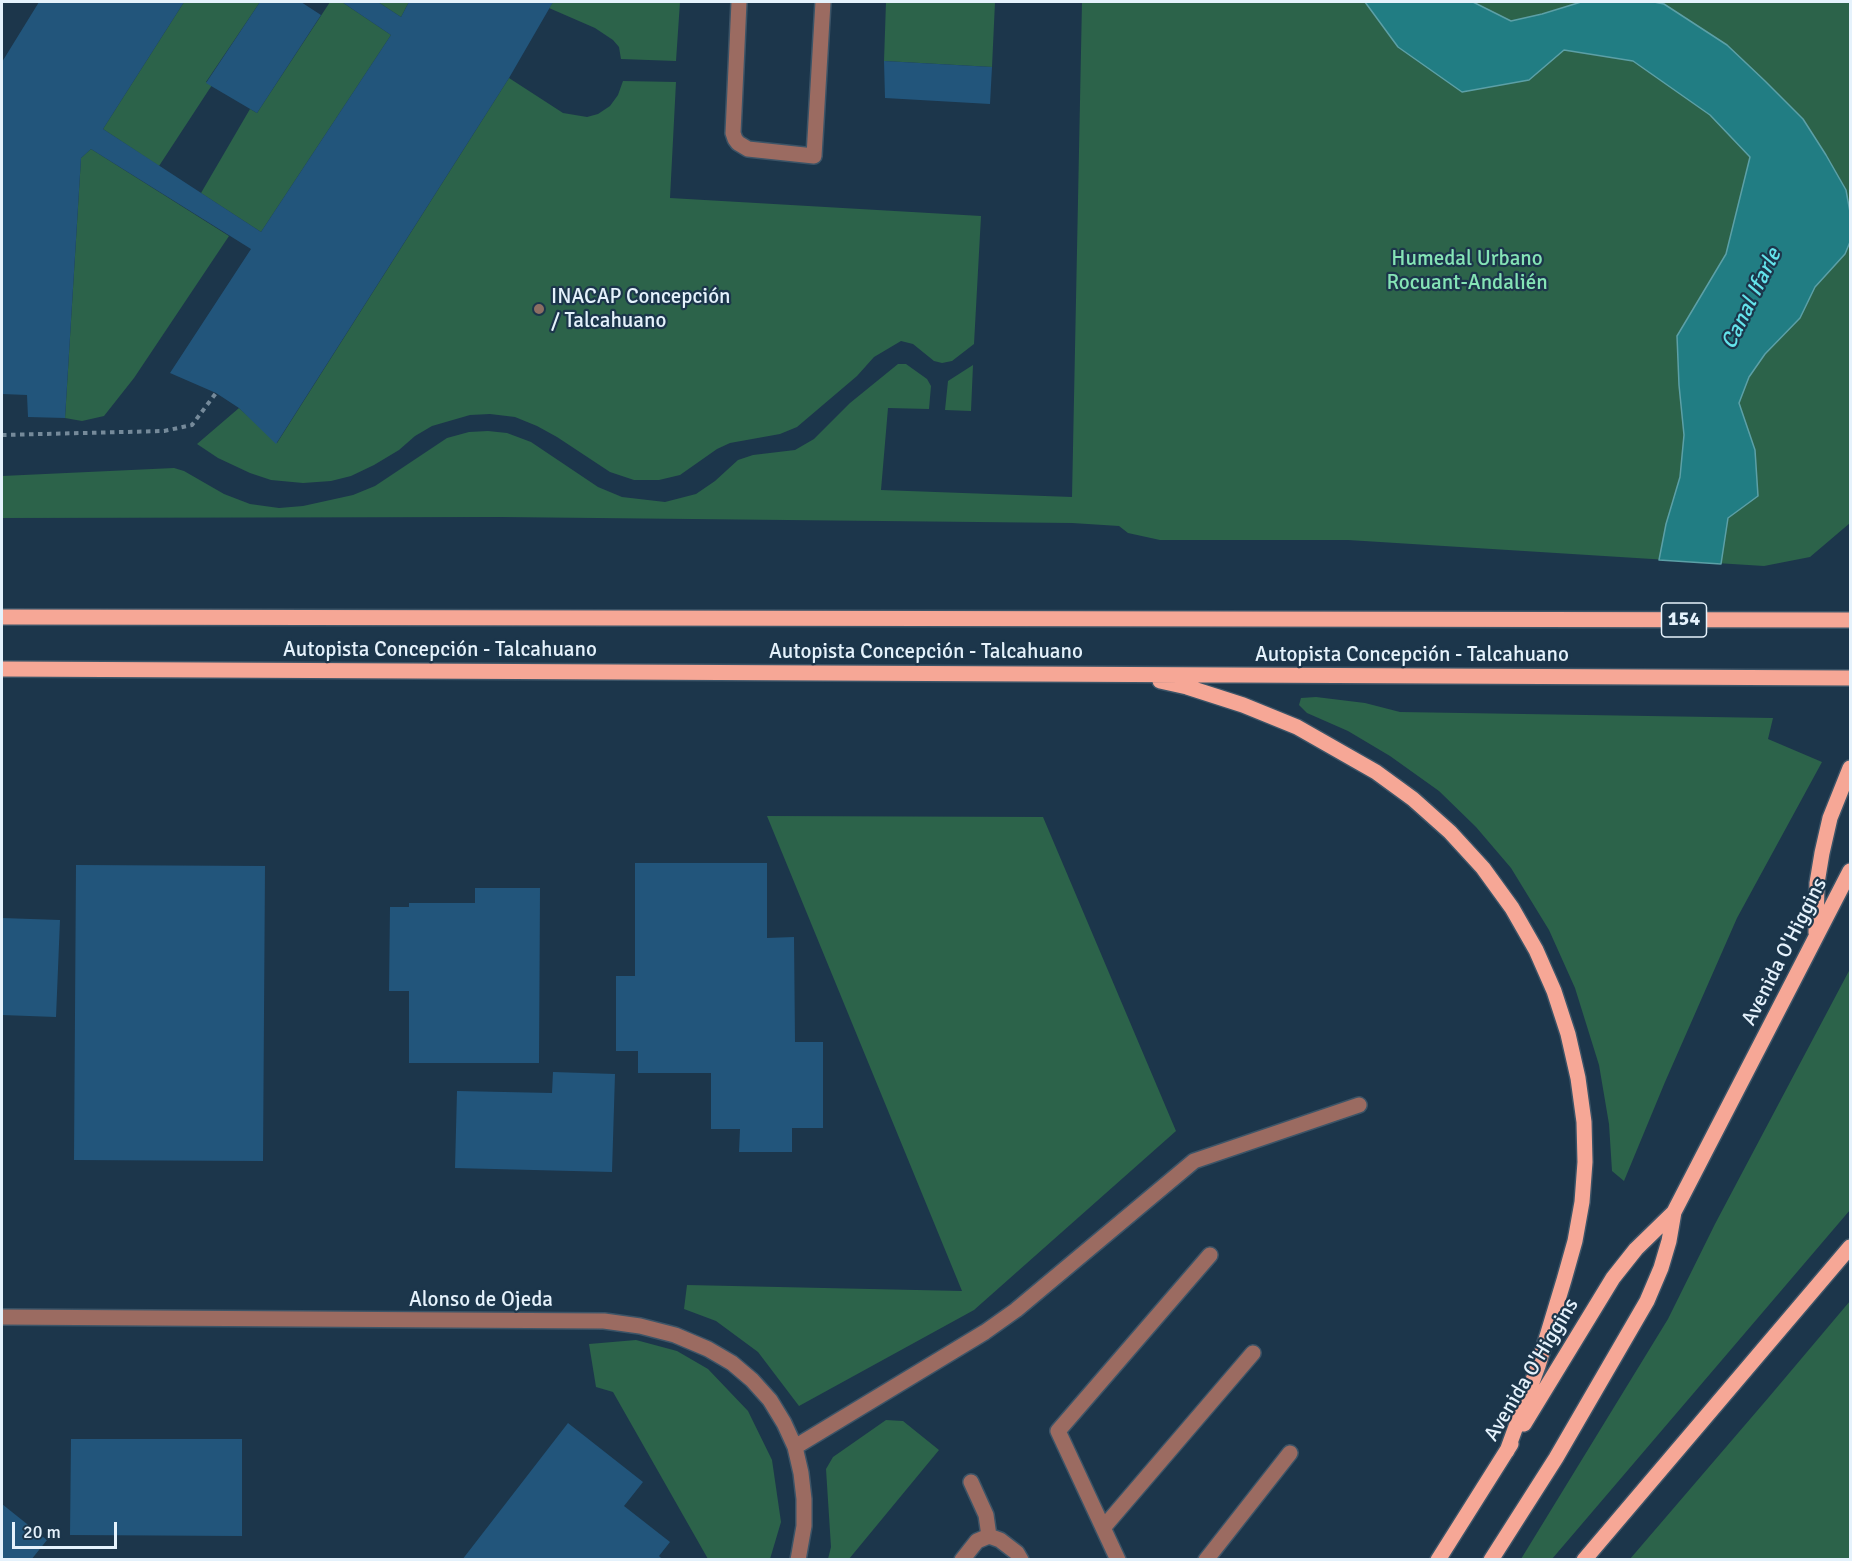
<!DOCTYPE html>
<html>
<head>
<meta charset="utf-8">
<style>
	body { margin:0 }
	#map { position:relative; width:1852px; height:1561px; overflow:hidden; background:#1c364b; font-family:Signika,sans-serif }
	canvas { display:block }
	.frame { position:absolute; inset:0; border:3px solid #e5f2fc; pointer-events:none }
	.scale { position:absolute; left:12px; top:1522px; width:105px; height:27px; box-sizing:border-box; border:3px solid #e5f2fc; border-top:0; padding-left:8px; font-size:18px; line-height:21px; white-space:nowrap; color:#e5f2fc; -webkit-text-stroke:4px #1c364b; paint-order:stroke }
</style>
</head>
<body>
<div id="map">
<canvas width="1852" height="1561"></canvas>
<div class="frame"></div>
<div class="scale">20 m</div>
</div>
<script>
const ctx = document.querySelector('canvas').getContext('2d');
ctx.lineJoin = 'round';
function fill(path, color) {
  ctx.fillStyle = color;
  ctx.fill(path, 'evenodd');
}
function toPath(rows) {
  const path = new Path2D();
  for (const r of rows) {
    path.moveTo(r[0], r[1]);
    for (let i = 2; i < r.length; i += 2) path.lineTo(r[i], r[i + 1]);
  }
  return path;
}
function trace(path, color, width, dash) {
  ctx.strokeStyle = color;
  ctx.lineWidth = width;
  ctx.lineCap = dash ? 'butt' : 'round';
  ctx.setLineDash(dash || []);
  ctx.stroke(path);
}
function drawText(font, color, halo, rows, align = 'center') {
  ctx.font = font + ' Signika,sans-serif';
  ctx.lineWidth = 4.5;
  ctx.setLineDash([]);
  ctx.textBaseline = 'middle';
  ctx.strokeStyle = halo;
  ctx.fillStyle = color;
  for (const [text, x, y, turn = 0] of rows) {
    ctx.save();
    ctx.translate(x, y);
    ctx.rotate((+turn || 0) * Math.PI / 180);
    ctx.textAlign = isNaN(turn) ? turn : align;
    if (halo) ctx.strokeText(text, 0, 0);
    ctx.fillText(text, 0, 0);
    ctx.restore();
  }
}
const green = toPath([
	[184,2,260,2,206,82,212,85,159,166,103,129],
	[330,2,342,2,391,35,261,232,201,193,250,109,257,113],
	[378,2,409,2,401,17],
	[553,2,680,2,676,61,621,59,619,47,613,40,595,28,549,8],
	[886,2,995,2,992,67,884,61],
	[1082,2,1850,2,1850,523,1810,557,1764,566,1348,540,1160,540,1128,533,1119,526,1072,523,501,517,2,518,2,476,174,468,184,471,224,494,250,504,279,508,303,506,353,495,375,486,447,438,469,432,488,431,507,433,531,442,598,487,622,497,665,502,696,494,715,481,738,460,753,455,795,450,814,439,850,403,898,364,906,364,927,379,931,386,929,409,888,408,881,490,1072,497],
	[509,78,563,113,587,117,598,114,610,106,618,95,623,81,676,82,670,198,981,216,974,344,952,361,942,363,934,361,913,344,901,341,874,357,857,376,797,427,780,434,730,443,717,449,680,475,659,480,634,480,610,472,557,437,537,426,515,417,490,414,470,415,432,426,415,436,399,450,374,465,351,476,331,481,303,483,271,480,250,473,218,458,197,444,239,408,277,443],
	[91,149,229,236,134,378,104,416,82,421,65,418,81,158],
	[973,365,971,411,945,410,948,381],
	[1316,697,1365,703,1400,712,1773,718,1768,739,1822,762,1737,918,1665,1082,1624,1181,1612,1171,1609,1124,1599,1065,1575,988,1549,930,1511,868,1476,827,1439,791,1390,756,1348,731,1307,713,1299,705,1301,698],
	[767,816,1043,817,1176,1131,974,1310,799,1406,758,1352,716,1321,684,1309,687,1285,962,1291],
	[1850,969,1850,1210,1552,1559,1521,1559,1668,1319,1715,1224],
	[1850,1301,1850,1559,1630,1559,1769,1397],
	[636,1340,677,1351,708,1369,748,1411,772,1460,781,1522,770,1559,708,1559,613,1392,596,1387,589,1344],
	[886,1420,903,1421,939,1450,849,1559,828,1559,831,1547,826,1469,833,1457]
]);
const water = toPath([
	[1365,2,1473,2,1511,21,1542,14,1581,2,1654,2,1664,4,1727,45,1765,81,1803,119,1826,155,1846,190,1850,212,1850,242,1845,254,1815,287,1800,318,1765,354,1749,377,1739,403,1755,450,1758,496,1728,518,1721,564,1659,560,1666,524,1680,477,1684,435,1679,385,1677,336,1726,254,1750,157,1710,115,1633,61,1564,50,1529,80,1462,92,1398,47,1365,2]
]);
const building = toPath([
	[39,2,184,2,103,129,261,232,391,35,342,2,378,2,401,17,409,2,553,2,509,78,276,444,239,408,216,393,170,373,251,249,91,149,81,158,65,418,28,417,27,395,2,394,2,62],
	[260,2,301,2,321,15,257,113,206,83],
	[884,61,992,67,990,104,885,98],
	[635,863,767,863,767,938,794,937,795,1042,823,1042,823,1128,792,1128,792,1152,739,1152,740,1129,711,1129,711,1073,638,1073,638,1051,616,1051,616,976,635,976],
	[76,865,265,866,263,1161,74,1160],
	[475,888,540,888,539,1063,409,1063,409,991,389,991,390,907,409,907,409,903,475,903],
	[2,918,60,920,56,1017,2,1015],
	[553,1072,615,1074,612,1172,455,1168,457,1091,552,1093],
	[568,1423,643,1482,624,1506,670,1542,659,1556,663,1560,462,1560],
	[71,1439,242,1439,242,1536,70,1535],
	[2,1504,47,1540,31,1560,2,1560]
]);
const path = toPath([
	[2,435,164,431,192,425,216,393]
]);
const minor = toPath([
	[739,2,733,133,735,139,738,143,748,149,814,156,823,2],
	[2,1317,604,1321,640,1326,675,1335,708,1349,732,1363,752,1380,770,1400,784,1423,795,1447,801,1473,804,1499,804,1526,798,1560],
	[795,1447,985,1332,1016,1310,1194,1161,1359,1105],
	[971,1482,986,1515,989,1536],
	[1103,1528,1253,1353],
	[962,1560,977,1541,989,1536,1000,1540,1017,1553,1021,1560],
	[1118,1560,1058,1431,1210,1255],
	[1206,1560,1290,1453]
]);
const major = toPath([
	[2,617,1850,620],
	[2,669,1850,678],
	[1160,681,1187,687,1243,705,1297,727,1376,772,1413,799,1450,832,1483,868,1512,908,1536,950,1554,991,1568,1034,1578,1078,1584,1122,1585,1162,1582,1202,1575,1241,1564,1280,1538,1366,1507,1451],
	[1816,933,1817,883,1822,853,1830,818,1850,768],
	[1524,1424,1613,1278,1636,1249,1674,1212],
	[1438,1560,1511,1444],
	[1491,1560,1556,1458,1647,1301,1661,1268,1669,1241,1674,1212,1850,871],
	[1584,1560,1850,1247]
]);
const markers = [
	[539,309,6,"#8d6e63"]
];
const shields = [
	[1684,620,45]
];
const shieldNames = [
	["154",1684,620]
];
const parkNames = [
	["Humedal Urbano",1467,259],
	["Rocuant-Andalién",1467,283]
];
const poiNames = [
	["INACAP Concepción",551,297],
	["/ Talcahuano",551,321]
];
const streetNames = [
	["Autopista Concepción - Talcahuano",440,650],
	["Autopista Concepción - Talcahuano",926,652],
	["Autopista Concepción - Talcahuano",1412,655],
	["Avenida O'Higgins",1785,952,-63],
	["Alonso de Ojeda",481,1300],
	["Avenida O'Higgins",1532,1370,-59]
];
const waterNames = [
	["Canal Ifarle",1752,299,-64]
];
fill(green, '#2c634a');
fill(water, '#217d83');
trace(water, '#5ca0a7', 1.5);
fill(building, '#22557b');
trace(minor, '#3c5467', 18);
trace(major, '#3c5467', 18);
trace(path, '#758a9a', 4, [4.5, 4.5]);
trace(minor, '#9b6b61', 15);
trace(major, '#f6a796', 15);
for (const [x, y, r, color] of markers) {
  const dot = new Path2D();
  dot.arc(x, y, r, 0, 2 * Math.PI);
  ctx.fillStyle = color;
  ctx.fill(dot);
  trace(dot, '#1c364b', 2);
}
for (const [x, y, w] of shields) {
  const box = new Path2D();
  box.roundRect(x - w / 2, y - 17, w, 34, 4.5);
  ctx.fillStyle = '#1c364b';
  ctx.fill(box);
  trace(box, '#e5f2fc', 1.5);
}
drawText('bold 20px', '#e5f2fc', null, shieldNames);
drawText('21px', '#85e4b6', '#1c364b', parkNames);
drawText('21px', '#e5f2fc', '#1c364b', poiNames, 'left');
drawText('21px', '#e5f2fc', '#1c364b', streetNames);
drawText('italic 22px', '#64e4ec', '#1c364b', waterNames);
</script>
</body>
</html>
